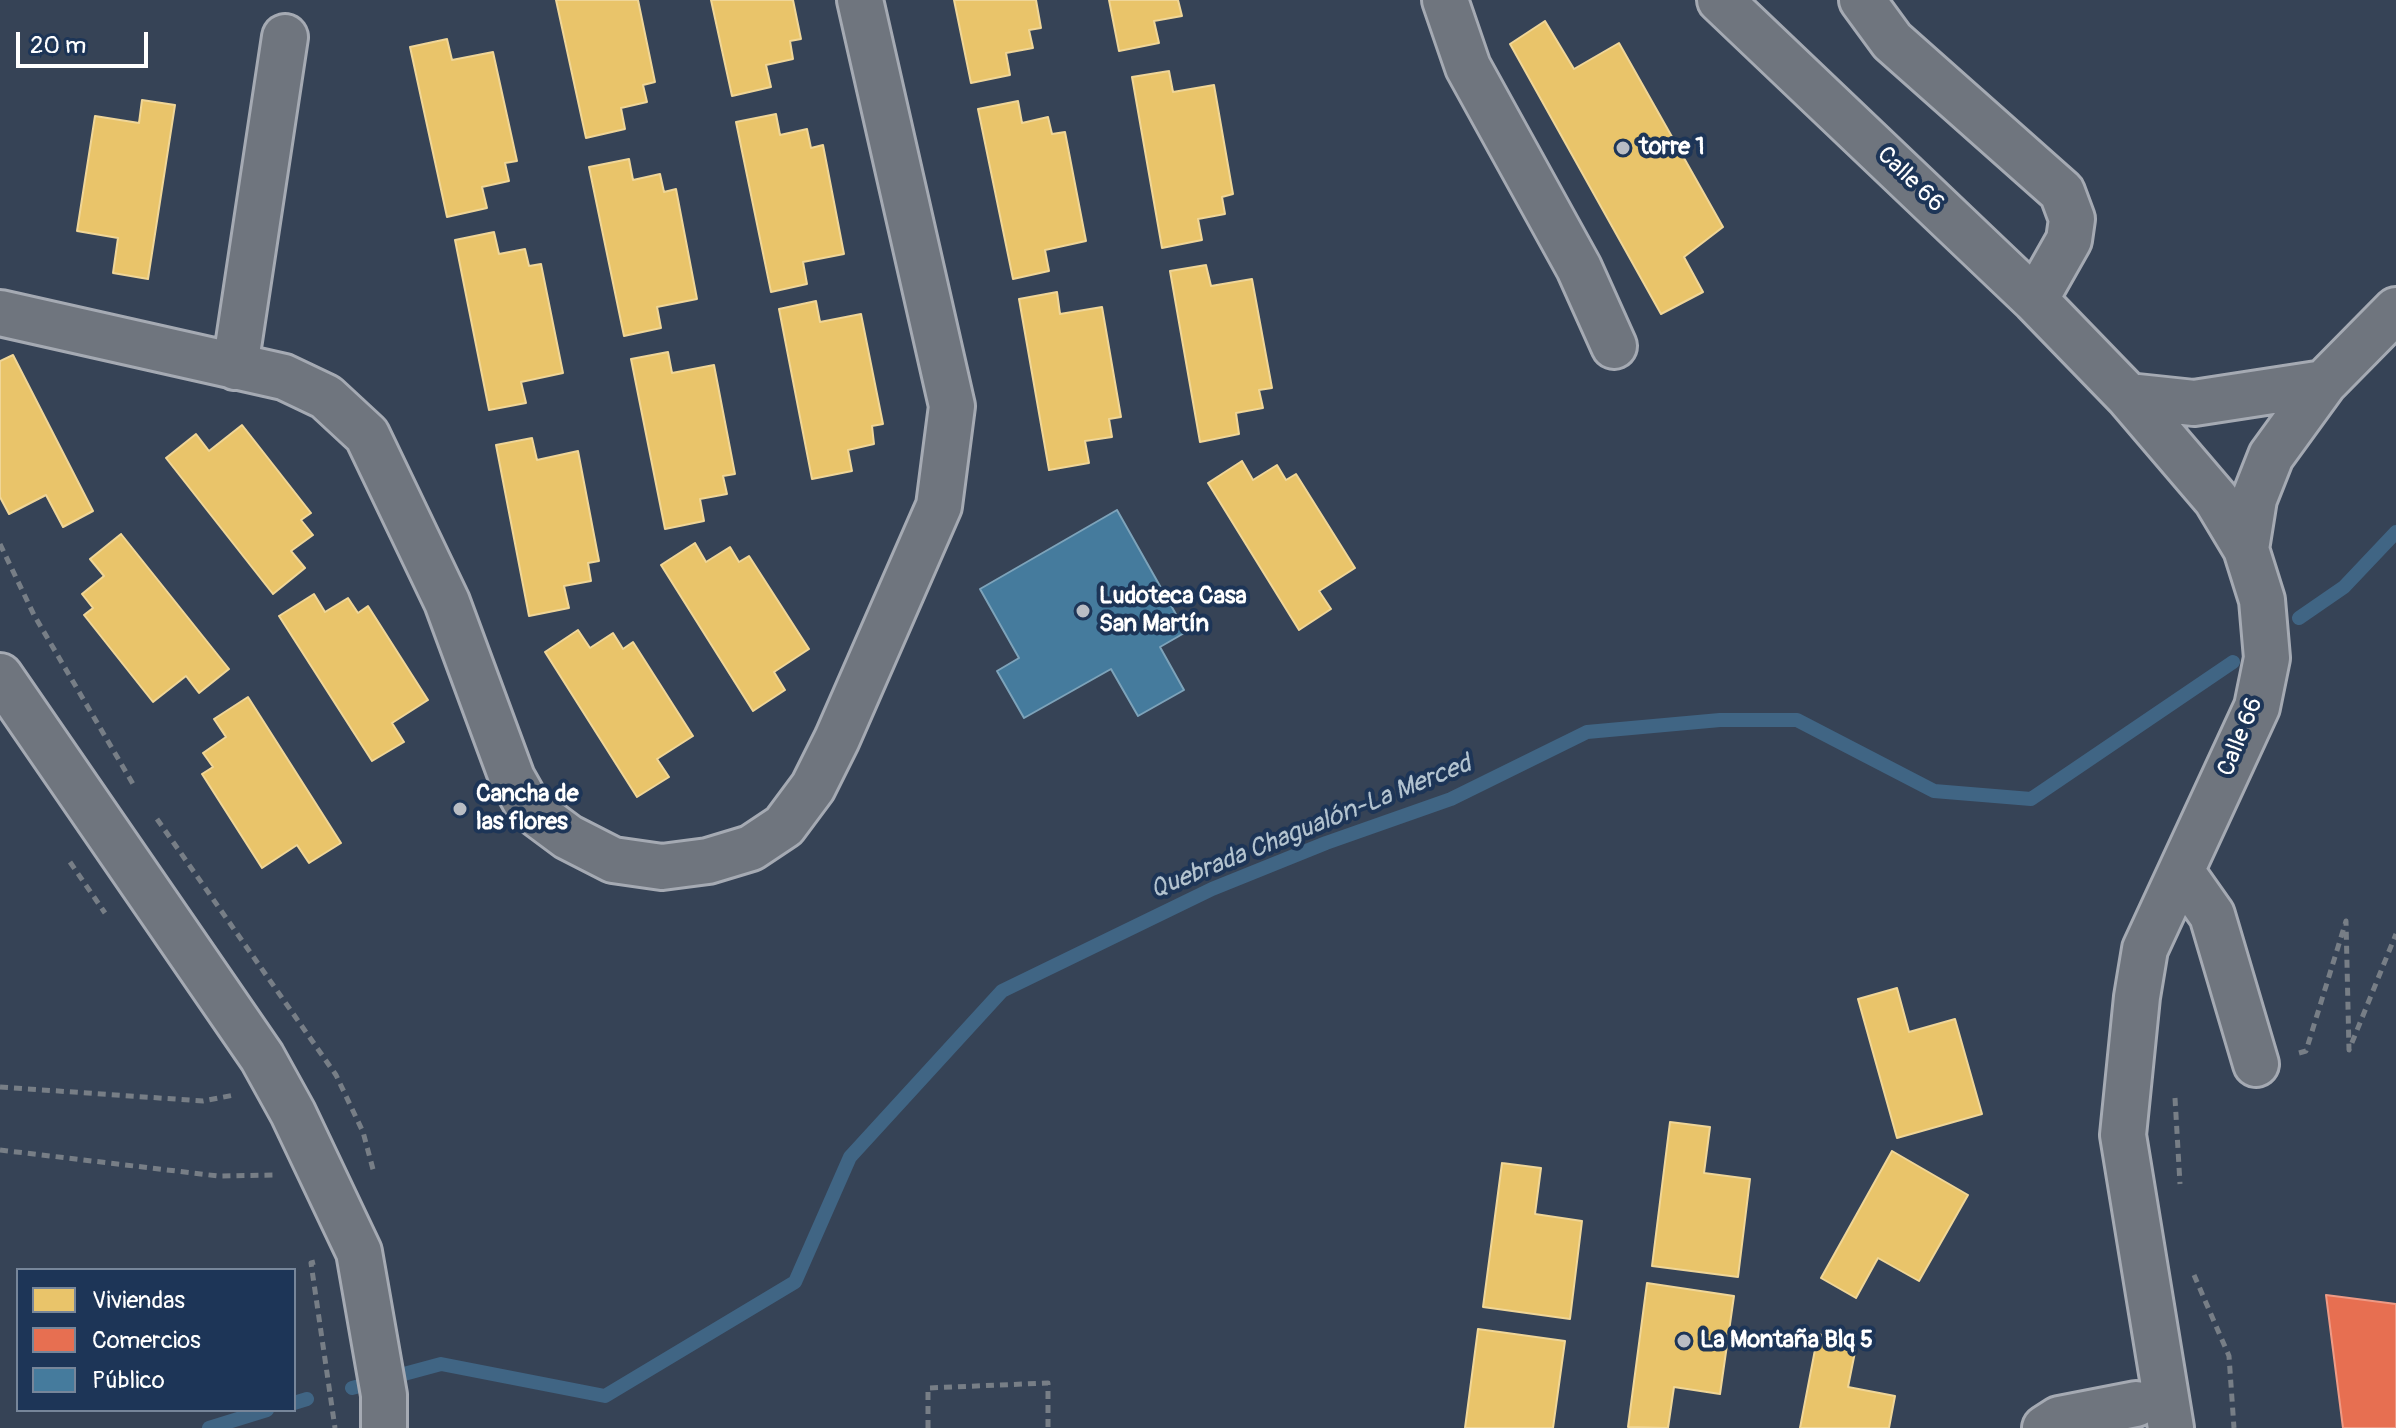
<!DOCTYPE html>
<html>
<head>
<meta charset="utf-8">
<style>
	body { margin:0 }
	#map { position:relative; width:2396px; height:1428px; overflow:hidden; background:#364356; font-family:Pangolin,sans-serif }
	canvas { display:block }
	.legend { position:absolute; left:16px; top:1268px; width:280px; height:144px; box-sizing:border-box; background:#1d3557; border:2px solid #77869a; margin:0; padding:10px 14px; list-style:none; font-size:24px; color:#fff }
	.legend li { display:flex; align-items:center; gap:16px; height:40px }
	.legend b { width:40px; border:2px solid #77869a }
	.scale { position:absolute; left:16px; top:32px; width:132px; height:36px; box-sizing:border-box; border:4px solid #fff; border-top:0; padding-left:10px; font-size:24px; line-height:28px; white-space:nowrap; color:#fff; -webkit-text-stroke:6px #1d3557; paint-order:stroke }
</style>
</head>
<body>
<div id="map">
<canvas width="2396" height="1428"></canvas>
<ul class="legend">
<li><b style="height:22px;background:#e9c46a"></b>Viviendas</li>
<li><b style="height:22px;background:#e76f51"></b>Comercios</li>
<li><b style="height:22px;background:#457b9d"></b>Público</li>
</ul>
<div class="scale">20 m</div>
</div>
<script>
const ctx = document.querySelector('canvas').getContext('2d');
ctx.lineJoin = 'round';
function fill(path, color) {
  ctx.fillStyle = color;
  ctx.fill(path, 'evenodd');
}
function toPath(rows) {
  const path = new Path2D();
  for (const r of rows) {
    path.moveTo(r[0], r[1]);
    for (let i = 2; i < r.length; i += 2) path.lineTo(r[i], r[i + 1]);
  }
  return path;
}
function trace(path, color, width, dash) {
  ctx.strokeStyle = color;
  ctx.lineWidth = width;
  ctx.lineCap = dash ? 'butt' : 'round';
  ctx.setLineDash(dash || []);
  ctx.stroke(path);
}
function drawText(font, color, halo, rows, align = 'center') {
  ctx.font = font + ' Pangolin,sans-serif';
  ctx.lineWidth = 8;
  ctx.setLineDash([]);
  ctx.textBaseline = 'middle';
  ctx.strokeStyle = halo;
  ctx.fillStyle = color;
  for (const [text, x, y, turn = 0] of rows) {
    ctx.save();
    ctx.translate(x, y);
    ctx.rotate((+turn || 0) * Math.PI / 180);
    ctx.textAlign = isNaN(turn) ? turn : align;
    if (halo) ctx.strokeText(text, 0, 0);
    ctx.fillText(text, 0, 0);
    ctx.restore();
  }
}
const homes = toPath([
	[556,0,638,0,655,82,643,85,647,102,621,108,625,129,586,138,556,0],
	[711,0,793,0,801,39,790,41,793,59,766,65,771,87,732,96,711,0],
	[954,0,1036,0,1041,28,1029,30,1033,48,1006,53,1010,75,971,83,954,0],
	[1109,0,1178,0,1182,16,1154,21,1159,43,1119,51,1109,0],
	[1545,21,1574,69,1619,43,1723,227,1684,257,1703,292,1661,314,1510,44,1545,21],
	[447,39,452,60,493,52,517,161,505,163,509,181,482,187,487,208,447,217,410,47,447,39],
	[1169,71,1173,92,1214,85,1233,194,1222,197,1225,214,1198,219,1202,240,1162,248,1132,77,1169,71],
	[142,100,175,105,148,279,113,273,118,238,77,231,95,116,139,123,142,100],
	[1018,101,1022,123,1048,117,1052,134,1065,132,1086,241,1045,250,1049,271,1013,279,978,109,1018,101],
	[776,114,780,135,807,129,811,148,823,145,844,254,803,262,807,284,771,292,736,122,776,114],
	[629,159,633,180,660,174,664,192,676,189,697,299,657,307,661,328,624,336,589,167,629,159],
	[494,232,499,254,525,249,529,266,541,264,563,373,521,382,526,403,489,410,455,240,494,232],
	[1206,265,1211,286,1252,279,1272,388,1259,390,1263,408,1236,413,1239,434,1200,442,1170,271,1206,265],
	[1057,292,1060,314,1102,307,1121,417,1109,419,1112,437,1085,441,1089,463,1049,470,1019,299,1057,292],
	[816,301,820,322,861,314,883,424,872,426,874,444,848,450,852,471,812,479,779,309,816,301],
	[668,352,672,373,714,365,735,474,723,476,727,494,700,499,704,521,665,529,631,359,668,352],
	[13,355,93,511,63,527,46,495,9,514,0,497,0,361,13,355],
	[242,425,311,513,301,520,313,535,291,551,305,568,273,594,166,458,196,434,209,451,242,425],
	[532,438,537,460,578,451,599,561,588,563,591,581,564,586,569,608,529,616,496,445,532,438],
	[1242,461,1253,480,1277,465,1286,480,1296,474,1355,568,1319,591,1331,609,1299,630,1208,483,1242,461],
	[121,534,229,669,199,693,186,676,153,702,84,615,93,608,82,594,104,576,90,559,121,534],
	[695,543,706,562,730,547,739,562,749,556,809,649,774,672,785,690,753,711,661,565,695,543],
	[314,594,325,612,348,598,358,613,368,606,428,700,392,723,404,742,372,761,279,616,314,594],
	[578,630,590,648,613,633,623,649,633,642,693,736,657,759,669,777,637,797,545,652,578,630],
	[248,697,341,843,309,863,297,845,262,868,202,774,213,767,203,753,226,737,214,719,248,697],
	[1897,988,1909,1032,1955,1019,1982,1114,1897,1138,1858,999,1897,988],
	[1670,1122,1710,1127,1704,1173,1750,1179,1738,1277,1652,1266,1670,1122],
	[1892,1151,1968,1195,1919,1281,1878,1258,1856,1298,1821,1278,1892,1151],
	[1502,1163,1541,1168,1535,1214,1582,1221,1570,1319,1483,1307,1502,1163],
	[1647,1283,1734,1296,1720,1394,1674,1387,1668,1428,1628,1427,1647,1283],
	[1478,1329,1565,1341,1553,1428,1465,1428,1478,1329],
	[1818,1334,1857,1342,1848,1387,1895,1396,1889,1428,1800,1428,1818,1334]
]);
const shops = toPath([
	[2326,1295,2396,1304,2396,1428,2343,1428,2326,1295]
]);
const public = toPath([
	[1117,510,1186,632,1160,647,1184,690,1138,716,1111,669,1024,718,997,671,1019,658,980,589,1117,510]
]);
const stream = toPath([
	[2299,618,2344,587,2396,532],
	[352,1388,441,1364,605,1396,795,1282,850,1157,1002,991,1212,889,1326,843,1451,799,1587,732,1720,720,1797,720,1934,791,2031,799,2233,662],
	[294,1403,307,1399],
	[209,1428,267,1410]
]);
const path = toPath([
	[0,544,34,615,133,784],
	[157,819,336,1075,363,1132,374,1173],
	[70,862,105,913],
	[2299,1053,2306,1051,2346,921,2349,1050,2396,934],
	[0,1087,203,1101,234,1095],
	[2175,1098,2180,1184],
	[0,1150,218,1176,274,1175],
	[315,1262,311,1263,335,1428],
	[2194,1275,2229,1356,2234,1428],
	[928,1428,928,1388,1048,1383,1048,1428]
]);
const minor = toPath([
	[1445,0,1468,67,1579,268,1614,346],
	[1720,0,2035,300,2128,396,2216,499,2246,549,2262,600,2267,658,2257,707,2145,949,2137,997,2123,1135,2171,1428],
	[1862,0,1892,41,2062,192,2072,219,2069,240,2035,300],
	[0,313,284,377,326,397,367,435,447,602,512,778,529,808,568,837,613,860,662,867,708,861,751,848,784,826,813,787,837,739,939,506,952,406,860,0],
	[235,367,285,37],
	[2128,396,2194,403,2324,383],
	[2246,549,2254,499,2271,456,2324,383,2396,310],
	[0,676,262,1057,293,1113,359,1252,384,1395,384,1428],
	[2181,871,2212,915,2256,1064],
	[2045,1428,2059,1419,2136,1404]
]);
const markers = [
	[1623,148,8,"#b9bdc4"],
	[1083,611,8,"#b9bdc4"],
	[460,809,8,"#b9bdc4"],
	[1684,1341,8,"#b9bdc4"]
];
const poiNames = [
	["torre 1",1639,148],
	["Ludoteca Casa",1099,597],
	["San Martín",1099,625],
	["Cancha de",476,795],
	["las flores",476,823],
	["La Montaña Blq 5",1700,1341]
];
const streetNames = [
	["Calle 66",1910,180,44],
	["Calle 66",2241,737,-68]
];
const waterNames = [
	["Quebrada Chagualón-La Merced",1311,828,-22]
];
fill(homes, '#e9c46a');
trace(homes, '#f0d697', 2);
fill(shops, '#e76f51');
trace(shops, '#ee9a85', 2);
fill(public, '#457b9d');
trace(public, '#7da3ba', 2);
trace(stream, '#406584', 14);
trace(minor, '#a5aab3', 50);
trace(path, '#777e86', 5, [8, 6]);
trace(minor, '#6f757e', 44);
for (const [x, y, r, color] of markers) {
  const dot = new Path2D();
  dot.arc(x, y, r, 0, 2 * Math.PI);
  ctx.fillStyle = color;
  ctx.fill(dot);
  trace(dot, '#1d3557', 3);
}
drawText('bold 24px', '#fff', '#1d3557', poiNames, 'left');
drawText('24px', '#fff', '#1d3557', streetNames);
drawText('italic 26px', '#b3c3cf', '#1d3557', waterNames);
</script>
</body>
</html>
